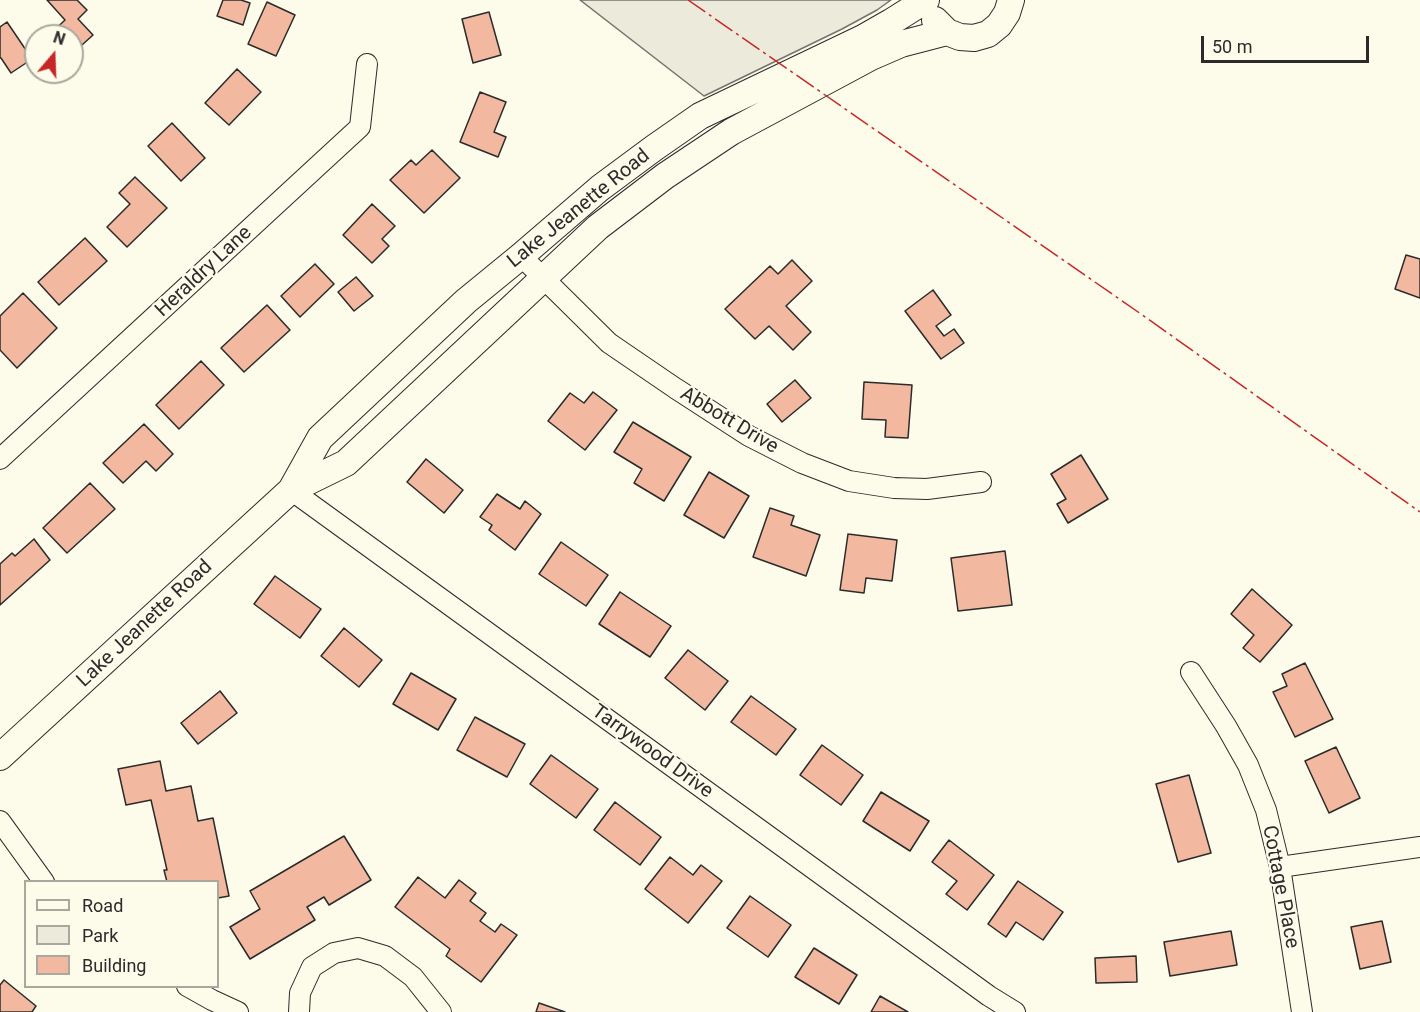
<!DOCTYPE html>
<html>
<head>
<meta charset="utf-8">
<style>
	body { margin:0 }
	#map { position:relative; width:1420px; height:1012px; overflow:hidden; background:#fdfbea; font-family:Roboto,sans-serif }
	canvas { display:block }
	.legend { position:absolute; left:24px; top:880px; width:195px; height:108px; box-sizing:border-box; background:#fdfbea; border:2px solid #a9a89e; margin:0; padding:8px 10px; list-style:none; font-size:18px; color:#2b2b2b }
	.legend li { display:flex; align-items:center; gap:12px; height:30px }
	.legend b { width:30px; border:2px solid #a9a89e }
	.north { position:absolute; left:24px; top:24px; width:60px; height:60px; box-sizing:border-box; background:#fdfbea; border:2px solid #a9a89e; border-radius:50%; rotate:19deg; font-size:16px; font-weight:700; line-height:24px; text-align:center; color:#2b2b2b }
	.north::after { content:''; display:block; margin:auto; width:21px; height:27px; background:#c62828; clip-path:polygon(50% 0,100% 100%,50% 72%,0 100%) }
	.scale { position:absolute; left:1201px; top:36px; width:168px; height:27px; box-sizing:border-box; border:3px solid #2b2b2b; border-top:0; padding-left:8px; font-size:18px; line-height:21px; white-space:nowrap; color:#2b2b2b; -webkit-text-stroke:4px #fdfbea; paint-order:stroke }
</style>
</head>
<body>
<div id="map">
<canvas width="1420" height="1012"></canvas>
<ul class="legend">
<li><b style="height:8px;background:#fdfbea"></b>Road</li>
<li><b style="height:16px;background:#ecebdb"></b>Park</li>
<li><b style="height:16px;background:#f2b8a0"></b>Building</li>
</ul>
<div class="north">N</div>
<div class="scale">50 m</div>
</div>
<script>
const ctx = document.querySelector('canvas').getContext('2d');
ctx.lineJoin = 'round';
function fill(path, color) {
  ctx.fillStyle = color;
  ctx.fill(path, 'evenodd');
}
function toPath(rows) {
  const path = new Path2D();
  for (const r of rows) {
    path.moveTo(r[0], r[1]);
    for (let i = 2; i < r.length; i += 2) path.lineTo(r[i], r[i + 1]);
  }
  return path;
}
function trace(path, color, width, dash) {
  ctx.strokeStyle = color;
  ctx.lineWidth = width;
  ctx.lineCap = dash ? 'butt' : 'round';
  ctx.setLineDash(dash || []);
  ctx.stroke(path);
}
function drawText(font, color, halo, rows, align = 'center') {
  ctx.font = font + ' Roboto,sans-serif';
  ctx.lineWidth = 4.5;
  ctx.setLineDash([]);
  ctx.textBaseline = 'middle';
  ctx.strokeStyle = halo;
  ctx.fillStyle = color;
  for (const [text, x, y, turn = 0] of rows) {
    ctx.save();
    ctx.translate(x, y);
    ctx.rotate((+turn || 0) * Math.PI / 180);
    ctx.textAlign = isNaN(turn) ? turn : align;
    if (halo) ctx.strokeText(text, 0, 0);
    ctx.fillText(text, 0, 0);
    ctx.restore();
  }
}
const green = toPath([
	[580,0,891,0,877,10,842,29,704,96,580,0]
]);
const building = toPath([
	[47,0,77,0,87,10,78,19,93,35,72,54,72,36,48,36,65,20,47,0],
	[223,0,241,0,250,3,243,25,217,16,223,0],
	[267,2,295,15,276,56,248,44,267,2],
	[489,12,501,55,473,63,462,19,489,12],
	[7,22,32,59,11,73,1,58,0,58,0,27,7,22],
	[237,69,261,92,229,125,205,103,237,69],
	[480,92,506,102,494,132,506,137,498,157,460,142,480,92],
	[172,123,205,158,181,181,148,146,172,123],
	[432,150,460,178,424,213,390,180,411,160,416,165,432,150],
	[135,177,167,208,127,247,107,227,130,204,119,193,135,177],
	[372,204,395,226,382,239,389,246,372,263,343,235,372,204],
	[85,238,107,261,59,305,38,282,85,238],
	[1406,255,1420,259,1420,298,1395,289,1406,255],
	[792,260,812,281,786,306,811,332,793,350,769,326,755,339,725,309,770,266,778,274,792,260],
	[315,264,334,284,300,317,281,296,315,264],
	[356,277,373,296,354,311,338,292,356,277],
	[933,290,951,315,936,326,944,336,954,329,964,343,941,359,905,311,933,290],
	[23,293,57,328,17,368,0,350,0,316,23,293],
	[267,305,290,330,244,372,221,348,267,305],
	[201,361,224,385,179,429,156,405,201,361],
	[795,380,811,398,782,422,767,404,795,380],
	[864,382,912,385,908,438,885,437,886,420,862,419,864,382],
	[593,392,617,410,585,450,548,421,570,393,584,403,593,392],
	[633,422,691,457,664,501,634,483,642,469,614,452,633,422],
	[144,424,173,454,156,471,146,461,123,483,103,463,144,424],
	[1081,455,1108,499,1068,523,1057,504,1066,499,1051,474,1081,455],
	[426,459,463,490,444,513,407,482,426,459],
	[709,472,749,496,724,538,684,515,709,472],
	[90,483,115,509,67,553,43,528,90,483],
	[497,494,520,509,525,501,541,514,515,550,489,530,492,525,480,517,497,494],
	[770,508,794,516,791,525,820,535,806,576,753,557,770,508],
	[848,534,897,540,892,581,866,578,864,593,840,590,848,534],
	[34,539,50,560,0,605,0,564,12,553,15,556,34,539],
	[561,542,608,575,586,606,539,574,561,542],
	[1005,551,1012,605,958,611,951,558,1005,551],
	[275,576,321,609,300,638,254,604,275,576],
	[1252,589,1292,625,1260,662,1243,648,1254,635,1231,614,1252,589],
	[620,592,671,626,650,657,599,624,620,592],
	[344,628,382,660,359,687,321,656,344,628],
	[688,650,728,681,705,710,665,678,688,650],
	[1305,663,1333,719,1295,737,1273,692,1287,686,1282,674,1305,663],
	[411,673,456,699,438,730,393,704,411,673],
	[220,691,237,713,198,744,181,723,220,691],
	[751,696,796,729,776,755,731,722,751,696],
	[475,717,525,744,507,777,457,750,475,717],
	[822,745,863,775,841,805,800,775,822,745],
	[1336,747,1360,798,1329,813,1305,761,1336,747],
	[551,755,598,789,576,818,530,784,551,755],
	[160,761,166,791,191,786,198,821,213,818,229,896,218,898,218,882,167,882,164,870,167,870,151,800,126,805,118,769,160,761],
	[1189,775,1211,853,1178,862,1156,784,1189,775],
	[881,792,929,821,910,851,863,821,881,792],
	[615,802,661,837,640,865,594,830,615,802],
	[344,836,371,880,329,905,324,897,307,907,315,920,250,959,230,927,260,909,250,891,344,836],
	[949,840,994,875,967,910,946,894,957,881,932,862,949,840],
	[670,857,693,875,701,865,722,881,688,923,645,889,670,857],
	[418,877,445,898,459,880,476,893,470,901,486,913,480,921,495,932,501,924,517,935,481,982,446,956,450,949,395,907,418,877],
	[1018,881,1063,912,1043,940,1016,922,1006,937,988,924,1018,881],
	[750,896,791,925,768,957,727,928,750,896],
	[1382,921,1391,962,1360,969,1351,927,1382,921],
	[1231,931,1237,965,1170,976,1164,942,1231,931],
	[814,948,857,975,839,1004,795,977,814,948],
	[1136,956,1137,982,1096,983,1095,958,1136,956],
	[4,980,36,1006,32,1012,0,1012,0,985,4,980],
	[880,996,908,1012,871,1012,880,996],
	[539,1003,565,1012,536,1012,539,1003]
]);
const minor = toPath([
	[521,256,609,343,675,388,749,436,802,463,849,481,894,488,927,489,981,482],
	[0,459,360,127,367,64],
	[291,490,989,996,1015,1012],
	[1191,672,1226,726,1248,765,1266,810,1280,867,1302,1012],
	[0,821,44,882],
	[1280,867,1420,847],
	[187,986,212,1000,238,1012],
	[299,1012,300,993,312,967,334,953,358,948,385,956,413,977,441,1012]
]);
const tertiary = toPath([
	[935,20,947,32,960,37,974,38,988,34,999,25,1007,13,1011,0],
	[291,490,320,438,466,301,521,256,600,188,654,148,700,116,863,38,891,22,926,0],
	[0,757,291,490,346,463,598,227,665,176,731,132,871,57,901,44,947,32]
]);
const power = toPath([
	[688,0,1141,314,1420,512]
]);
const streetNames = [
	["Lake Jeanette Road",579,209,-39],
	["Heraldry Lane",204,272,-43],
	["Abbott Drive",729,421,31],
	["Lake Jeanette Road",145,624,-43],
	["Tarrywood Drive",652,752,36],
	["Cottage Place",1280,887,79]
];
fill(green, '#ecebdb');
trace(green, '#74746e', 1.5);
fill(building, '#f2b8a0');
trace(building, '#2b2b2b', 1.5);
trace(minor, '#2b2b2b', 22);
trace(tertiary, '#2b2b2b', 28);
trace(minor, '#fdfbea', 20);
trace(tertiary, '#fdfbea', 26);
trace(power, '#c62828', 1.5, [21, 4.5, 3, 4.5]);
drawText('20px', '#2b2b2b', '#fdfbea', streetNames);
</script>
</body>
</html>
